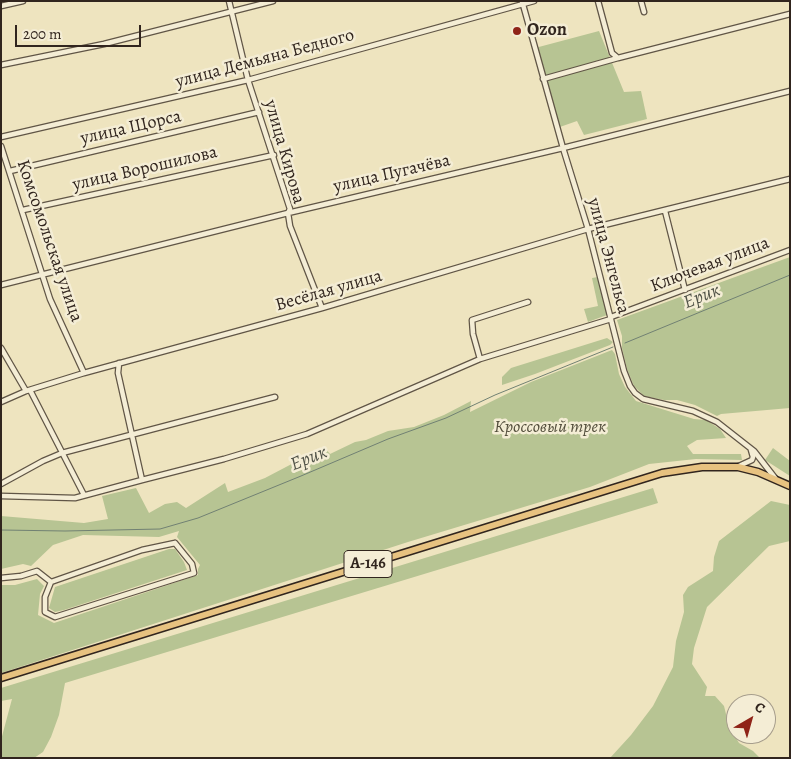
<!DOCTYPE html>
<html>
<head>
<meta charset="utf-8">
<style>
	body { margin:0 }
	#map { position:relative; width:791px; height:759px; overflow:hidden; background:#eee4bf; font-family:Alegreya,serif }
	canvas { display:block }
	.frame { position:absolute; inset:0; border:2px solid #31251e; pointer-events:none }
	.north { position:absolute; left:726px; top:694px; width:50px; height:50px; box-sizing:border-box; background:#f4edd5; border:1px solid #a69d8c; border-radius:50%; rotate:38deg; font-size:14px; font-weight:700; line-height:20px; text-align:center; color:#31251e }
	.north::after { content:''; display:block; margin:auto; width:18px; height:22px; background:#8f2418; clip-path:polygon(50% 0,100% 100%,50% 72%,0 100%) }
	.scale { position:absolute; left:15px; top:25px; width:126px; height:22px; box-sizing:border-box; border:2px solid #31251e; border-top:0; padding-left:6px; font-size:15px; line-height:18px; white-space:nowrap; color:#31251e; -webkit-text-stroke:4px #f4edd5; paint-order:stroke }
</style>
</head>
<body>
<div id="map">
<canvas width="791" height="759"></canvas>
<div class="frame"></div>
<div class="north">С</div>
<div class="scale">200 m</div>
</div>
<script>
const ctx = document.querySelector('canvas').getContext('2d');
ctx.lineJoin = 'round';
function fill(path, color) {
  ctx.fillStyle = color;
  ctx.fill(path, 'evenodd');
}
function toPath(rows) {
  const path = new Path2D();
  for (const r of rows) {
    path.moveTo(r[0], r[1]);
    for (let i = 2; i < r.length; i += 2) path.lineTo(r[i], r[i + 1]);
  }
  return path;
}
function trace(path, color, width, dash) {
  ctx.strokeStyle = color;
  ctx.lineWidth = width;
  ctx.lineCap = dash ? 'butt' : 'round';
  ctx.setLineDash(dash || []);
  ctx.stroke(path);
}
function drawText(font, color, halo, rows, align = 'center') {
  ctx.font = font + ' Alegreya,serif';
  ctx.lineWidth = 5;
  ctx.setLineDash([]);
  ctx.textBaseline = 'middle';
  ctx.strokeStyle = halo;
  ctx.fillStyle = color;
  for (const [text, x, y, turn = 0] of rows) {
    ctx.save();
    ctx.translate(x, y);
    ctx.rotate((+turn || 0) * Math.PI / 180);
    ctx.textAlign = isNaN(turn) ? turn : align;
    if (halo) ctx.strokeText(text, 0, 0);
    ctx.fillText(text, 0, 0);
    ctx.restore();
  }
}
const green = toPath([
	[599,31,624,92,641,91,647,119,584,135,577,121,557,128,535,48],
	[790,257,790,408,721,414,717,416,695,405,677,400,664,400,644,396,634,386,627,369,622,348,622,336,617,320],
	[598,277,607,315,588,322,584,309,598,306,592,278],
	[607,338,613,342,610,345,535,374,502,385,502,377,511,368],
	[612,350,615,354,619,374,625,387,636,401,694,419,706,420,720,429,726,438,697,440,687,446,693,454,741,454,742,460,696,459,649,464,590,487,408,542,1,673,1,585,15,585,37,579,44,586,40,594,38,615,54,623,198,575,198,569,200,565,177,537,179,531,159,537,83,535,53,545,31,566,23,564,1,569,1,516,84,523,108,519,102,496,136,488,149,513,165,504,177,502,186,508,225,483,228,492,265,478,324,447,330,454,355,442,366,440,388,431,414,427,444,415,471,401,470,412,531,382],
	[773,448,790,461,790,476,765,460],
	[653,488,658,503,65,683,59,715,51,737,43,752,34,758,1,758,1,740,12,699,1,701,1,688],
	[771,501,790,505,790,541,769,546,707,607,694,648,692,664,707,687,705,696,715,696,724,706,729,726,739,743,753,751,760,758,610,758,631,735,653,706,673,667,676,641,684,612,683,595,688,587,713,571,714,557,719,541],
	[169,549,175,549,184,562,187,570,64,610,55,612,49,608,55,587]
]);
const stream = toPath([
	[625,343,790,275],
	[1,530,65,531,160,529,198,518,301,476,388,439,446,418,495,395,613,347]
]);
const minor = toPath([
	[229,1,248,80,290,209,288,213,290,226,322,308],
	[522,1,563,148,588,229,624,371,630,386,635,393,643,399,693,411,717,422,754,451,775,478],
	[598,1,612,53,618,58,790,14],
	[641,1,644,12],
	[1,6,23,1],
	[1,65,104,44,273,1],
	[543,79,618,58],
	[1,137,248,80,534,1],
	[1,146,50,299,84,373],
	[10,171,259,112],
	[23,210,274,155],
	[665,211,685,290],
	[1,285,288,213,563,148,790,91],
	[611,317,790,250],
	[1,348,26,391],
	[480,359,473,334,472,320,528,302],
	[30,390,84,495],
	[1,402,26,391,84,373,322,308,588,229,790,179],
	[739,466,752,460,753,457,751,450],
	[142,480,224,459,307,434,480,359,611,319],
	[1,484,43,461,62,453,275,397],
	[1,496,75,498,142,480,118,373,119,363],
	[175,543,192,564,194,573,55,617,45,612,45,597,51,582,142,550,175,543],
	[1,578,21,576,37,571,51,582]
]);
const highway = toPath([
	[1,678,662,473,702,467,738,467,758,472,790,486]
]);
const markers = [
	[517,31,5,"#8f2418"]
];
const shields = [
	[368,564,48]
];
const shieldNames = [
	["А-146",368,564]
];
const poiNames = [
	["Ozon",527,31]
];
const streetNames = [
	["улица Демьяна Бедного",265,59,-15],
	["улица Щорса",131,128,-13],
	["улица Кирова",284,152,74],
	["улица Ворошилова",145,169,-13],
	["улица Пугачёва",392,174,-13],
	["Комсомольская улица",49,241,71],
	["улица Энгельса",608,256,75],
	["Ключевая улица",710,265,-21],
	["Весёлая улица",329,291,-16]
];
const parkNames = [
	["Кроссовый трек",550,428]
];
const waterNames = [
	["Ерик",702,297,-22],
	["Ерик",309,459,-22]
];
fill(green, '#b7c493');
trace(stream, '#718173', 1);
trace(minor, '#605546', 7);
trace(highway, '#31251e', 9);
trace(minor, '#f4edd5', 4.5);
trace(highway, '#e7c280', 6);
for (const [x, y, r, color] of markers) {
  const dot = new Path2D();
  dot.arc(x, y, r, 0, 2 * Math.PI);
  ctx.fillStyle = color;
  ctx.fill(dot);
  trace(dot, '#f4edd5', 2);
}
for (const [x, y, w] of shields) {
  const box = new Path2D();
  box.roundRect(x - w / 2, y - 13.5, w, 27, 4);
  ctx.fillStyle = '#f4edd5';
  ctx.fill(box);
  trace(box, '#31251e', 1);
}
drawText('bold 16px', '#31251e', null, shieldNames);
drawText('bold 18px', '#31251e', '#f4edd5', poiNames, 'left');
drawText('18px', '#31251e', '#f4edd5', streetNames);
drawText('italic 18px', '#524d3b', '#f4edd5', parkNames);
drawText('italic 19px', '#515348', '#f4edd5', waterNames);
</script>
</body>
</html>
